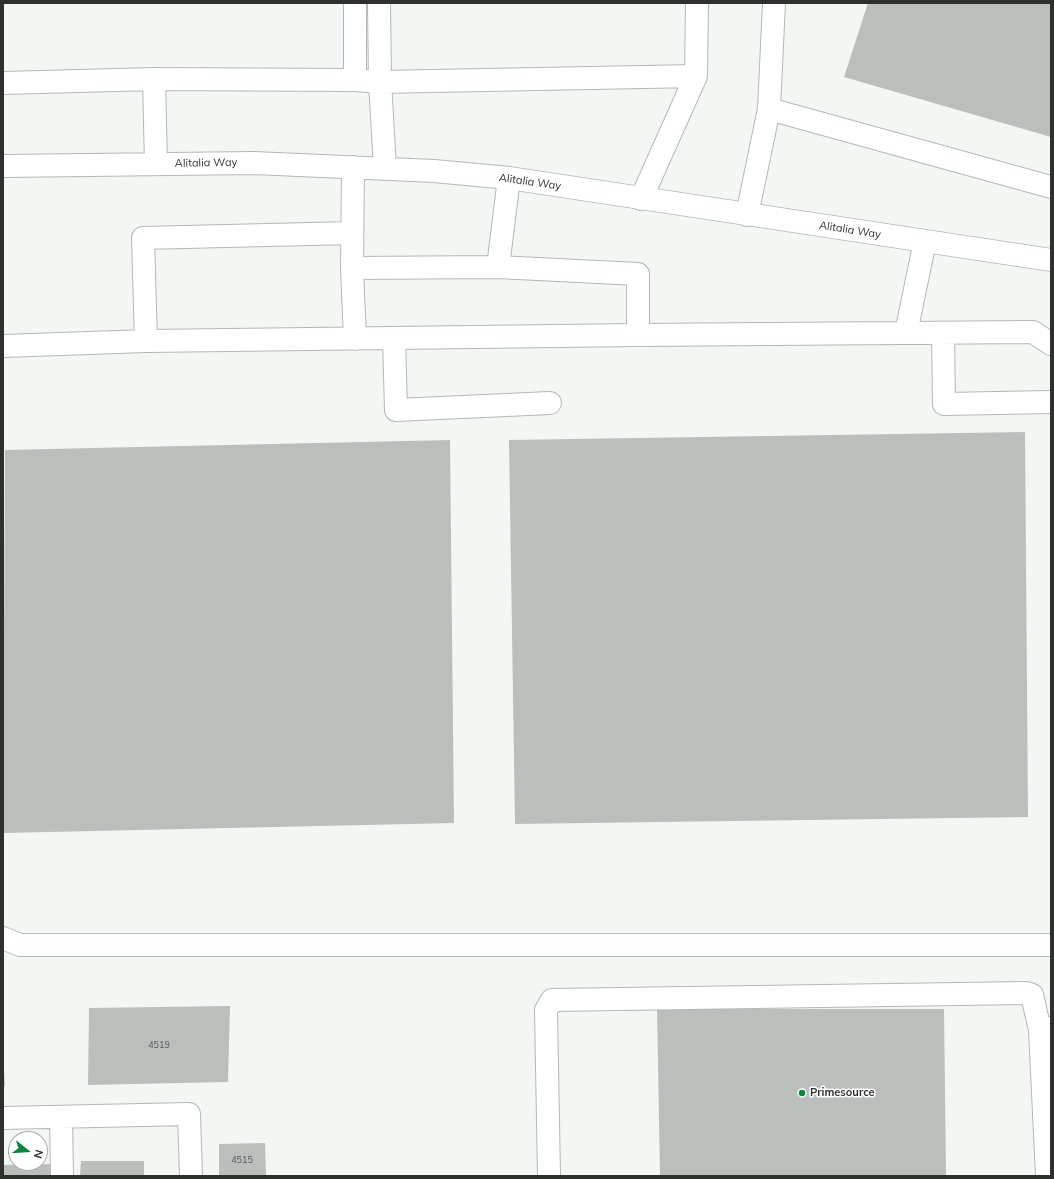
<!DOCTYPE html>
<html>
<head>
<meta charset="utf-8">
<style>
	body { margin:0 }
	#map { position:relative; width:1054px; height:1179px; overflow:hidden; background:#f3f7f3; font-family:Mulish,sans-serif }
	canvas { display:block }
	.frame { position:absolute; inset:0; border:4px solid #2e302e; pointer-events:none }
	.north { position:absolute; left:8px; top:1131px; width:40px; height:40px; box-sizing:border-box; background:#fff; border:1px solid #abacab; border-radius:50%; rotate:107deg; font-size:11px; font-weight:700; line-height:16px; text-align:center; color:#2e302e }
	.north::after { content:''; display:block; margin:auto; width:14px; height:18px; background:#0a8640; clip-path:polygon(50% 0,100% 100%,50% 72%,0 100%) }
</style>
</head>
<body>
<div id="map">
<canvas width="1054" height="1179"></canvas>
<div class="frame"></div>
<div class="north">N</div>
</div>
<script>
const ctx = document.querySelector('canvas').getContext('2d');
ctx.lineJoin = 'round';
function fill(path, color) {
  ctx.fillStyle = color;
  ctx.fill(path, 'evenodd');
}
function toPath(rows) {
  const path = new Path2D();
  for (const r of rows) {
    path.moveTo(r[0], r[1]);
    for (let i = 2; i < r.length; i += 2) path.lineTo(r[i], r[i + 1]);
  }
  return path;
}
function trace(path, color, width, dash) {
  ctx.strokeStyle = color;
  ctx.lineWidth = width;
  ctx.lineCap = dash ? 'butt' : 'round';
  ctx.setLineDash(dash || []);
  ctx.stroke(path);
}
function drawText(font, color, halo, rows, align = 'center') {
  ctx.font = font + ' Mulish,sans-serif';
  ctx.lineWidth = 3;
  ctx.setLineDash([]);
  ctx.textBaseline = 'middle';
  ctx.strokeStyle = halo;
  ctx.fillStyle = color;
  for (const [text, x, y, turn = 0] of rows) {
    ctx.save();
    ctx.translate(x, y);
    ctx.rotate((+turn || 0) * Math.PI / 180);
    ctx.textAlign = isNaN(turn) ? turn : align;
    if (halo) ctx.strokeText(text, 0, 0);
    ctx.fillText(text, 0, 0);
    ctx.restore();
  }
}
const building = toPath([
	[868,3,1051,3,1051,137,844,77],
	[1025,432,1028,817,515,824,509,440],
	[450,440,454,823,3,833,5,450],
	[230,1006,228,1082,88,1085,89,1008],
	[657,1009,944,1009,946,1176,660,1176],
	[3,1071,4,1071,5,1086,3,1086],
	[265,1143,266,1176,219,1176,219,1144],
	[81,1161,144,1161,144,1176,80,1176],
	[53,1164,53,1176,3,1176,3,1165]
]);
const minor = toPath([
	[355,3,355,80],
	[379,3,380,82,385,168],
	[774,3,769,109,1051,187],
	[154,79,156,164],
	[3,83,154,79,355,80,380,82,696,76],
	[3,166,254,163,434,171,509,178,1051,260],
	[353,167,352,268,355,339],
	[641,199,696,76,697,3],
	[747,215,769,109],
	[498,267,509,178],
	[352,268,498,267,638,274,638,335],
	[906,333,925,241],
	[943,333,944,404,1051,402],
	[394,339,396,410,550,403],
	[146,341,143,238,352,233],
	[3,346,146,341,638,335,1033,332,1051,344],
	[3,938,20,945,1051,945],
	[61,1117,62,1176],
	[3,1118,189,1114,191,1176],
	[549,1176,546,1010,552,1000,1026,993,1032,995,1040,1030],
	[1047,1176,1040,1030,1051,1028]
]);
const markers = [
	[802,1093,4,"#0a8640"]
];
const numberNames = [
	["4519",159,1045],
	["4515",242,1160]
];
const streetNames = [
	["Alitalia Way",206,163,-1],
	["Alitalia Way",530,182,8],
	["Alitalia Way",850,230,9]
];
const poiNames = [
	["Primesource",810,1093]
];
fill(building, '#bbbfbc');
trace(minor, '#b4b8b4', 24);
trace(minor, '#fff', 22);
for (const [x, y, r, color] of markers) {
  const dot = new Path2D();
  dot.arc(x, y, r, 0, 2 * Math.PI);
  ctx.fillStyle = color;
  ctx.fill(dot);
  trace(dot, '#fff', 1.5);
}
drawText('9px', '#515452', null, numberNames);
drawText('11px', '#2e302e', '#fff', streetNames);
drawText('bold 11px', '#2e302e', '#fff', poiNames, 'left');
</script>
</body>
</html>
